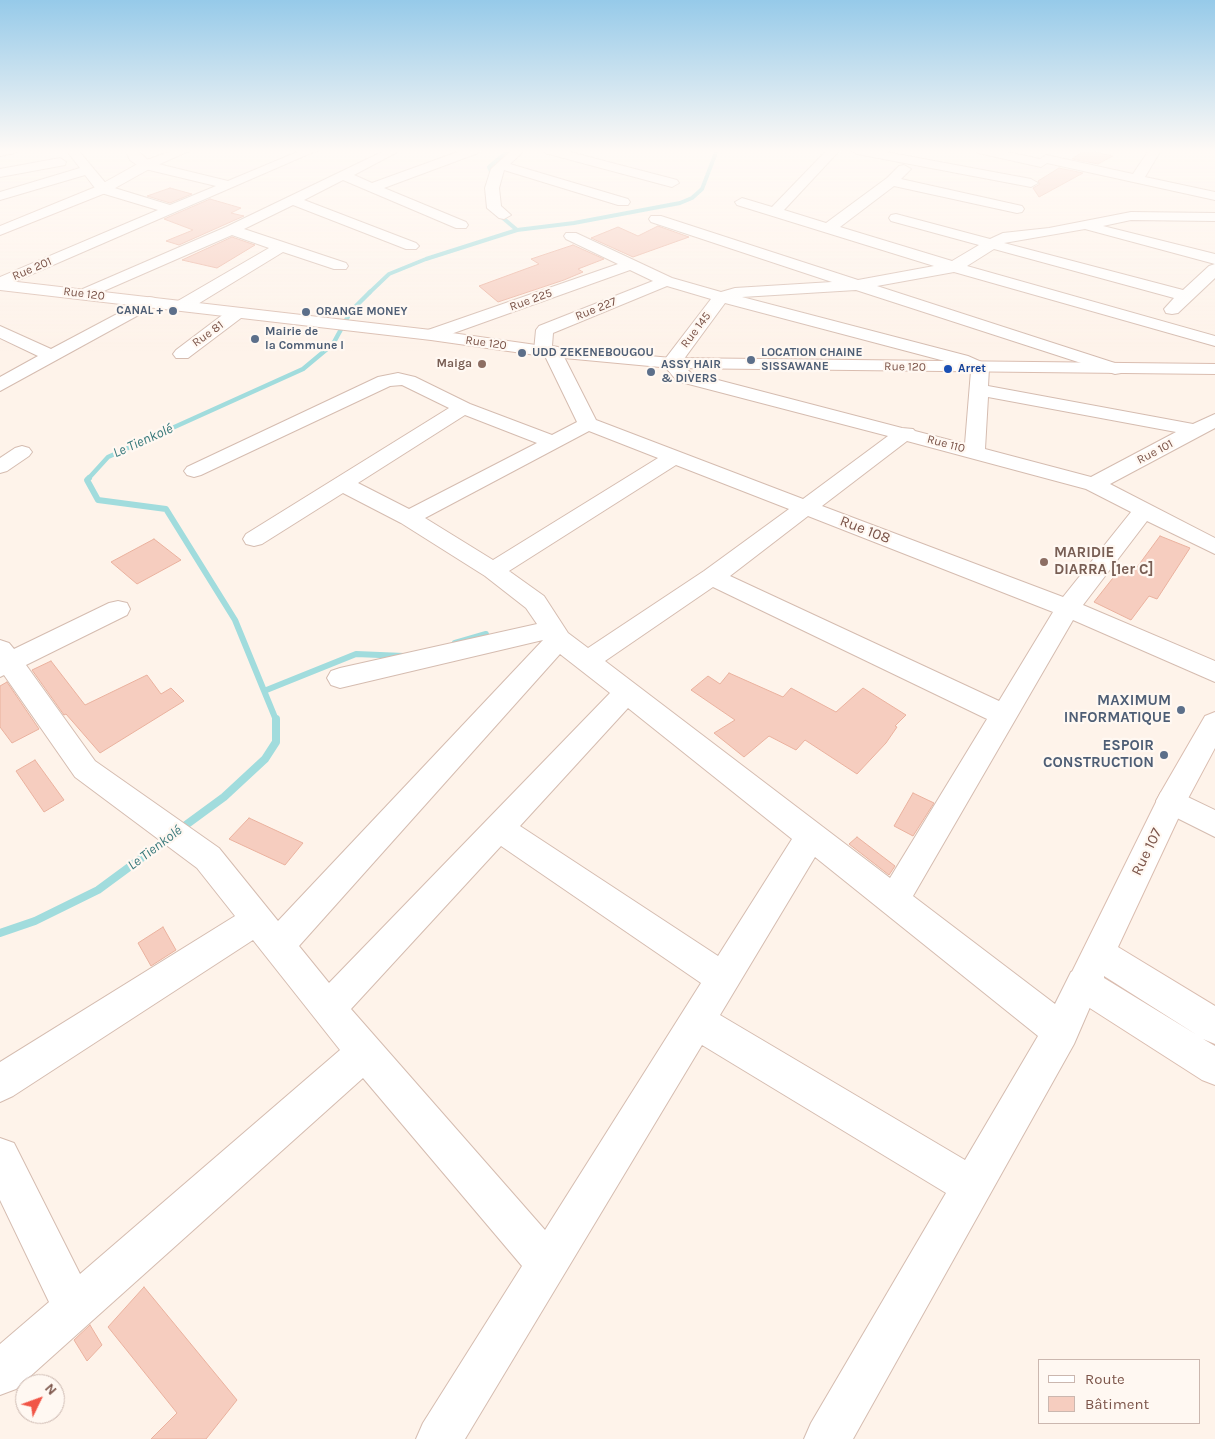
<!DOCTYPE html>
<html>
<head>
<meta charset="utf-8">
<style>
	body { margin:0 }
	#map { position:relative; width:1215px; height:1439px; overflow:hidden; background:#fef3ea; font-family:Karla,sans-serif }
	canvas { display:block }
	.legend { position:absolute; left:1038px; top:1359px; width:162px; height:65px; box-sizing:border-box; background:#fff8f2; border:1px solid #cbb7af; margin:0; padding:6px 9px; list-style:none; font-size:15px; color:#7c554a }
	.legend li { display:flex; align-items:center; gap:10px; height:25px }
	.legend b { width:25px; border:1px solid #cbb7af }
	.north { position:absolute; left:15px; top:1374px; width:50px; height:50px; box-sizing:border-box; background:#fff8f2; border:1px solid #cbb7af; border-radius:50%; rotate:48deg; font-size:14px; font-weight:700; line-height:20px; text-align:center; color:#7c554a }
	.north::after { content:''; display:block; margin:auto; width:18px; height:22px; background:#f15546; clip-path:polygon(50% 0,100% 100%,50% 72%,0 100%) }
</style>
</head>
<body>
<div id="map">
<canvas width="1215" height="1439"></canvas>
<ul class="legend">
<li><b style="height:6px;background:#fff"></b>Route</li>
<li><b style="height:14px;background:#f6cdbf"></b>Bâtiment</li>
</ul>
<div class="north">N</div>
</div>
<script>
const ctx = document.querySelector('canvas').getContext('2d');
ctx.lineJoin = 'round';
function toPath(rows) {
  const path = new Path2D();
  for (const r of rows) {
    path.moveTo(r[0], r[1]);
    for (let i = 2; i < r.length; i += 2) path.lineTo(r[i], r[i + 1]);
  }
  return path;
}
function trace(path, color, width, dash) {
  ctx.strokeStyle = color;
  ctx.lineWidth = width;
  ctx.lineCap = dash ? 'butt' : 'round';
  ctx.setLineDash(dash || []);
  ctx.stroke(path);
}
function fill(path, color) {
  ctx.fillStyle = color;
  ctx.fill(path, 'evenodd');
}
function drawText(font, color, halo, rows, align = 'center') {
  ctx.font = font + ' Karla,sans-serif';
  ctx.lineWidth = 4.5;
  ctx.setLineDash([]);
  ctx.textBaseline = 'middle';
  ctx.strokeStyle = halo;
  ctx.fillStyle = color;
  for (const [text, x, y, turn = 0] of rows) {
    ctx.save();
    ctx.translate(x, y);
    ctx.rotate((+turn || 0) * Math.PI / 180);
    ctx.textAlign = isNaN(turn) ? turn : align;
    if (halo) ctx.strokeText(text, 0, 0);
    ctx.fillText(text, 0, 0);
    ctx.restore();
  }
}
const streamFar3 = toPath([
	[490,177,492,173,489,167,509,150],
	[497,213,517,230],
	[369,293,389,274,426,259,517,230,574,223,680,203,692,198,702,189,717,150]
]);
const streamFar2 = toPath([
	[88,479,108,457,303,369,333,344,351,311,370,292]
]);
const streamFar1 = toPath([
	[89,478,87,480,98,500,166,509,235,620,276,720],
	[455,643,486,634],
	[264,691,356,654,404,656]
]);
const stream = toPath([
	[179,830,224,797,265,759,276,742,276,719],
	[0,933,35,921,98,890,170,837]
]);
const building = toPath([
	[1085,150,1087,150,1113,156,1098,164,1072,159,1085,150],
	[1059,168,1083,173,1039,197,1033,188,1040,184,1038,181,1059,168],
	[170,188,192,194,170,203,147,196,170,188],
	[210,199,241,208,231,213,244,216,179,245,166,241,193,230,164,219,210,199],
	[658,226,689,237,633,257,591,238,618,227,638,236,658,226],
	[232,237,255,245,217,268,182,260,232,237],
	[573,245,604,259,578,269,583,272,564,280,498,302,479,286,539,264,531,259,573,245],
	[1160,536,1190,548,1157,599,1149,596,1131,620,1094,602,1120,569,1132,574,1160,536],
	[154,539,181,560,137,584,111,562,154,539],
	[51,661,85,705,147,675,161,694,171,688,184,701,100,753,66,714,64,715,32,670,51,661],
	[729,673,783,697,791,688,836,712,863,688,906,715,895,726,897,727,886,743,857,774,805,740,796,750,769,736,744,757,714,733,735,720,691,690,708,676,720,684,729,673],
	[7,682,39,729,12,743,0,727,0,686,7,682],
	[35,760,64,800,44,812,16,771,35,760],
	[913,793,934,803,913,836,894,826,913,793],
	[249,818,303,843,285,865,229,839,249,818],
	[857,837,895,866,889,875,849,844,857,837],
	[163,927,176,950,151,966,138,943,163,927],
	[144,1287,237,1400,206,1439,151,1439,177,1413,108,1327,144,1287],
	[90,1325,102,1345,87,1361,74,1340,90,1325]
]);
const street = toPath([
	[0,150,17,150,15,153,0,156,0,150],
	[66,150,78,150,108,186,170,205,216,186,141,168,130,160,125,150,137,150,150,162,228,181,302,150,318,150,0,288,0,277,158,210,98,192,85,175,0,200,0,192,80,168,66,150],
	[386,150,401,150,354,175,372,183,463,150,480,150,478,153,384,188,466,222,468,225,466,228,456,228,343,180,304,200,416,243,419,246,416,249,406,249,293,205,244,229,346,263,348,266,346,269,334,269,283,252,188,310,176,310,174,306,176,302,269,248,232,235,90,297,84,299,76,294,78,291,226,227,386,150],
	[512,150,525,150,510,164,628,199,630,202,628,205,618,205,504,170,499,188,501,206,511,215,504,219,499,218,487,208,485,188,491,169,512,150],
	[543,150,562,150,677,180,679,183,672,187,545,153,543,150],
	[827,150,840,150,784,210,826,223,887,178,899,166,904,165,911,169,901,179,1022,206,1024,209,1022,212,1017,213,894,186,840,227,952,261,979,245,891,221,889,218,891,215,896,214,990,239,1003,233,1049,228,1131,212,1215,213,1215,221,1131,220,1103,226,1215,254,1215,264,1085,229,1004,243,1183,290,1209,266,1215,264,1215,278,1178,313,1172,314,1166,313,1164,309,1174,298,994,249,967,266,1215,336,1215,346,954,272,877,286,1121,365,1124,369,1121,373,1115,374,856,290,742,297,968,356,986,364,989,368,988,386,1193,424,1215,414,1215,428,1110,484,1215,538,1215,554,1147,521,1083,605,1215,661,1215,682,1073,620,913,896,1055,1004,1071,972,1083,967,1095,972,1100,984,1074,1044,853,1439,804,1439,811,1423,946,1193,702,1045,465,1439,416,1439,423,1423,522,1266,363,1078,16,1389,0,1395,0,1344,49,1302,0,1200,0,1138,14,1143,80,1274,340,1050,253,940,13,1096,0,1102,0,1062,235,916,197,868,75,777,4,675,0,677,0,640,9,643,14,649,109,603,118,601,127,603,130,609,127,615,26,665,95,761,219,848,278,921,543,640,340,688,331,685,327,678,331,671,340,668,537,624,526,608,485,576,401,523,343,493,262,544,254,546,246,544,243,539,246,534,449,408,402,385,390,386,201,475,194,477,187,475,184,471,187,467,378,377,398,373,415,377,470,404,552,435,577,422,545,356,537,355,534,351,536,330,539,326,653,281,630,270,437,339,425,339,422,335,425,331,618,264,566,239,564,236,566,233,576,233,672,278,721,292,735,288,832,282,651,222,649,219,651,216,661,216,858,280,934,266,737,205,735,202,742,198,772,207,827,150],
	[667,286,711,299,662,363,677,381,888,436,803,499,596,420,561,351,558,347,552,346,553,333,667,286],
	[725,303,956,364,971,371,965,444,915,431,913,429,902,428,691,373,681,363,725,303],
	[988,397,1176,432,1091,477,985,449,988,397],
	[465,415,537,443,409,509,358,483,465,415],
	[589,431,658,458,493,560,425,518,589,431],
	[907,441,1086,489,1131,512,1063,597,822,506,907,441],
	[676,465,789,509,704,571,588,648,568,633,544,596,509,571,676,465],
	[808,516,1053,612,999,701,730,576,808,516],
	[713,587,987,719,890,878,605,661,713,587],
	[560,654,610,693,329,983,299,946,560,654],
	[628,708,792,839,718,956,520,826,628,708],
	[501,846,701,983,545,1230,351,1009,501,846],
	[815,857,1038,1036,965,1160,720,1015,815,857],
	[851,150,875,150,1031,179,1038,183,1031,187,857,154,851,150],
	[976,150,998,150,1040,159,1046,155,1133,174,1149,150,1161,150,1145,177,1215,192,1215,200,1047,163,1041,167,978,153,976,150],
	[60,158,66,162,65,165,0,177,0,169,60,158],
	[149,297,155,298,157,302,155,306,0,391,0,377,38,356,0,338,0,326,51,349,149,297],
	[235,309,241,310,243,314,241,318,188,358,176,358,173,354,176,350,229,310,235,309],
	[22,446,29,448,32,452,29,456,7,471,0,473,0,458,15,448,22,446],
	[1171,789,1215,810,1215,837,1161,810,1156,801,1161,792,1171,789]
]);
const secondary = toPath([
	[174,150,191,150,151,168,108,192,0,235,0,226,98,186,141,162,174,150],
	[0,280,431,330,543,346,671,358,1215,364,1215,374,671,368,543,356,431,340,0,290,0,280],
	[1215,712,1215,748,1184,806,1118,947,1215,1006,1215,1044,1203,1039,1215,1046,1215,1085,1202,1080,1071,996,1066,984,1161,792,1205,716,1215,712],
	[1104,976,1197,1035,1104,978,1104,976]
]);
const markers = [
	[173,311,5,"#5c6f8a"],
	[306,312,5,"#5c6f8a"],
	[255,339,5,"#5c6f8a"],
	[522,353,5,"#5c6f8a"],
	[751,360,5,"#5c6f8a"],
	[482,364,5,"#8d6e63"],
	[948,369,5,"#1a4fb4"],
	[651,372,5,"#5c6f8a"],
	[1044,562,5,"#8d6e63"],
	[1181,710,5,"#5c6f8a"],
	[1164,755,5,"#5c6f8a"]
];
const farStreetnames = [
	["Rue 201",32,269,-23],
	["Rue 120",84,294,7],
	["Rue 225",531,300,-20],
	["Rue 227",596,309,-22],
	["Rue 145",696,330,-53],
	["Rue 81",208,334,-36],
	["Rue 120",486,343,8],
	["Rue 120",905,367,1],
	["Rue 110",946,444,15],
	["Rue 101",1155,452,-28]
];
const farServicenames = [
	["CANAL +",163,311,"right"],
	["ORANGE MONEY",316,312],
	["Mairie de",265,332],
	["la Commune I",265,346],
	["UDD ZEKENEBOUGOU",532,353],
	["LOCATION CHAINE",761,353],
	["SISSAWANE",761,367],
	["ASSY HAIR",661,365],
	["& DIVERS",661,379]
];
const farEducationnames = [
	["Maiga",472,364]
];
const farTransitnames = [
	["Arret",958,369]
];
const farWaternames = [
	["Le Tienkolé",143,441,-24],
	["Le Tienkolé",155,848,-37]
];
const streetNames = [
	["Rue 108",865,530,21],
	["Rue 107",1147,852,-64]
];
const educationNames = [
	["MARIDIE",1054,553],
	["DIARRA [1er C]",1054,570]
];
const serviceNames = [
	["MAXIMUM",1171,701],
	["INFORMATIQUE",1171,718],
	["ESPOIR",1154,746],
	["CONSTRUCTION",1154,763]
];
trace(streamFar3, '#a1dcdd', 4);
trace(streamFar2, '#a1dcdd', 4.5);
trace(streamFar1, '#a1dcdd', 6);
trace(stream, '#a1dcdd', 8);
fill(building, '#f6cdbf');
trace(building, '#eab19e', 1);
trace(street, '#d5bcb0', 2);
trace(secondary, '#dabdb0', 2);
fill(street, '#fff');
fill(secondary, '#fff');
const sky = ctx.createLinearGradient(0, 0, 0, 351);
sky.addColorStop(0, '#96cae9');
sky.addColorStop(0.43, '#fffaf6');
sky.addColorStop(1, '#fffaf600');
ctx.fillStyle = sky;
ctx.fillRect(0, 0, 1215, 351);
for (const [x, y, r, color] of markers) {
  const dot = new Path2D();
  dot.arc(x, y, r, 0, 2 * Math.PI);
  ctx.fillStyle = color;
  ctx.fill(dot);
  trace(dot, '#fff8f2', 2);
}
drawText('12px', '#7c554a', '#fff8f2', farStreetnames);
drawText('bold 12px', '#4e5e75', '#fff8f2', farServicenames, 'left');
drawText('bold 12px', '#785e54', '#fff8f2', farEducationnames, 'right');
drawText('bold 12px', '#164399', '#fff8f2', farTransitnames, 'left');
drawText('italic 14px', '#38797b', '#fff8f2', farWaternames);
drawText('15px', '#7c554a', '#fff8f2', streetNames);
drawText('bold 15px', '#785e54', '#fff8f2', educationNames, 'left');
drawText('bold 15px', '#4e5e75', '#fff8f2', serviceNames, 'right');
</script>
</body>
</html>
